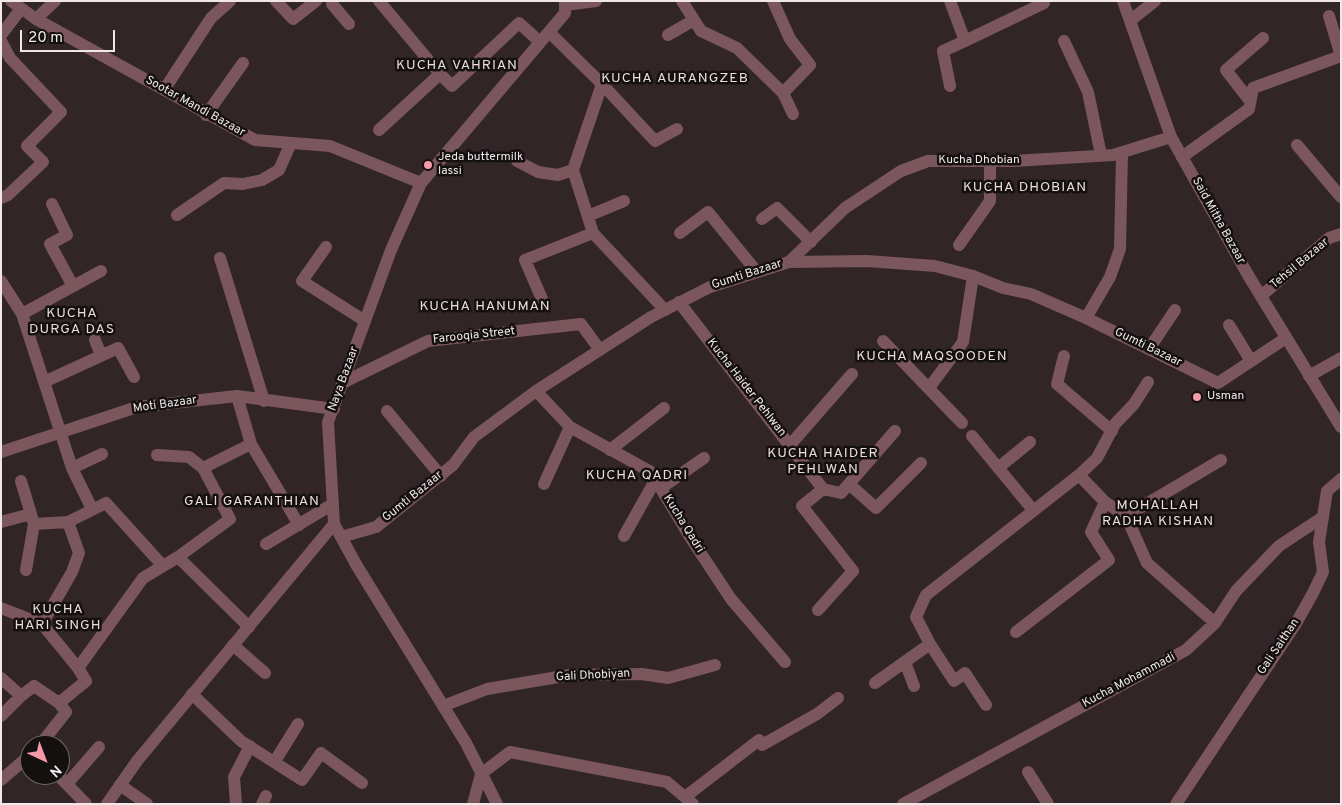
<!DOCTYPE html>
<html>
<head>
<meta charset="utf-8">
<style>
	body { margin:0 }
	#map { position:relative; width:1342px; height:805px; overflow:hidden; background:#312527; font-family:Overpass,sans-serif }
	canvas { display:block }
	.frame { position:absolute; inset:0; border:2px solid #efe7e8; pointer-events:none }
	.north { position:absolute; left:20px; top:735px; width:50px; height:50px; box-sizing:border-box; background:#151010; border:1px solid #6c6666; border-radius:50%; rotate:137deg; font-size:14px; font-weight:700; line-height:20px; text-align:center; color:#efe7e8 }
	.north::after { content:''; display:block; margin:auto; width:18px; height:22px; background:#f39aa9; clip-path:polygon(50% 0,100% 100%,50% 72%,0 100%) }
	.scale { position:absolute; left:20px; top:30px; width:95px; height:22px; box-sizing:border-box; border:2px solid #efe7e8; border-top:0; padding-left:6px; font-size:15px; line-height:18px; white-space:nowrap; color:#efe7e8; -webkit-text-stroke:4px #151010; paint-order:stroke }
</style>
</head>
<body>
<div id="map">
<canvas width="1342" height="805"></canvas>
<div class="frame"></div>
<div class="north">N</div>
<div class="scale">20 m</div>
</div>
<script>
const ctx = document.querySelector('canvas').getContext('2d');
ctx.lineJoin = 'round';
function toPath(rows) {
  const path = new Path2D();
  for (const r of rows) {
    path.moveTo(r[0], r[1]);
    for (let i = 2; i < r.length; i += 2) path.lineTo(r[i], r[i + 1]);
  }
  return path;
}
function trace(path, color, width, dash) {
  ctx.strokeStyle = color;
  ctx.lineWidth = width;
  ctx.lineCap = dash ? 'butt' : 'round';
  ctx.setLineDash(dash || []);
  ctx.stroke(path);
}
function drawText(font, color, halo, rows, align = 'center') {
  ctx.font = font + ' Overpass,sans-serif';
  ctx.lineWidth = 5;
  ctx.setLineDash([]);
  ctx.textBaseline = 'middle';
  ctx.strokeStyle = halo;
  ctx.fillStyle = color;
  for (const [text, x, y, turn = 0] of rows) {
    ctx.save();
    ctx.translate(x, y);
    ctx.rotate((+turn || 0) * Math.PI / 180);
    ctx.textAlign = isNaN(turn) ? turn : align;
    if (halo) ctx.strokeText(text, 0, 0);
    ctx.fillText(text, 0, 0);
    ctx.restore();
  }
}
const service = toPath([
	[276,1,293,19,316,1],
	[379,1,440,74,452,86,519,23,540,42],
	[682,1,701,31,737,48,783,93,793,114],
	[773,1,790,39,810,65,783,93],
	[950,1,965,41,943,51,950,86],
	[332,4,349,24],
	[36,19,55,1],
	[549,32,602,84,573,170,593,233,665,310],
	[1,35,20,10],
	[668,35,694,20],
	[1,41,10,58,61,112,27,146,43,162,8,195,1,198],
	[965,41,1044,3,1043,1],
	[1064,41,1088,92,1101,155],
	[602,84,655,141,677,129],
	[164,90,211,18,230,1],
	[1250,101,1226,70,1263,38],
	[206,115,243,63],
	[379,130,440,74],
	[1297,145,1341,197],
	[1182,157,1249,109,1253,88,1341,56,1329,16],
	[517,161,538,172,558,175,573,170],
	[52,204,67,235,50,244,73,286],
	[177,215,224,183,243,184,262,180,279,170,291,143],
	[588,216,624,201],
	[762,219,777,208,811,242],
	[680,233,708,212,757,272],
	[959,245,990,201,990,161],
	[326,247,302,281,365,321],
	[220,258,264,401],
	[789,262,845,208,901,171,928,161,1014,161,1113,155,1171,137],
	[1,281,22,314,72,468,92,509],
	[542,299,525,260,593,233],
	[679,302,823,489,802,506,853,571,818,610],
	[22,314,101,271],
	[1086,318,1110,277,1120,249,1122,153],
	[1229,325,1251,361],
	[95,340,101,355],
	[883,341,962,423],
	[1149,349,1175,310],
	[1064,356,1057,384,1112,431],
	[44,382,118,348,134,377],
	[344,382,428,341,581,324,600,350],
	[929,388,963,342,973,276],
	[536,391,570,427,651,472,690,537,731,599,785,662],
	[237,396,251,444,299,525],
	[387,411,441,476],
	[972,436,1033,510],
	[790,445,852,374],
	[610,450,664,408],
	[157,455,189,457,203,468],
	[72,468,102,454],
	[998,468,1030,442],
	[1079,475,1105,502],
	[21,481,34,524,26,570],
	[544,484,570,427],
	[849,484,876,508,921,463],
	[661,488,704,458],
	[823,489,841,493,895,431],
	[1,522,31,514],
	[34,524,68,522],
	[624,536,656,479],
	[266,544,333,504],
	[178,557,249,627],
	[1,608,42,624],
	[1215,623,1147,563,1126,516,1221,460],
	[1016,632,1109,560,1091,532,1105,502,1126,516],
	[233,645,265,673],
	[905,662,914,686],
	[78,668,42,624,72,572,79,553,68,522,106,503,163,566],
	[1,678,21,696,34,686,59,703,66,712,40,745],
	[875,683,930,644],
	[192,694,241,741,302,780,321,753,362,783],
	[59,703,86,681,78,668,143,578,178,557,230,519,203,468,251,444],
	[986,705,965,673,954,681,930,644,916,617,926,595,1079,475,1097,458,1115,424,1134,404,1148,382],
	[443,706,487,689,570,675,642,674,668,678,715,665],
	[1,716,21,696],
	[275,761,298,724],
	[1028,772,1048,804],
	[58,775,86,804],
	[1,780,30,755],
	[67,784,99,747],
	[120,785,147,804],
	[685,797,759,740,762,745,817,714,838,698],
	[236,804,234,777,250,746],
	[262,804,266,796],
	[473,804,481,774,510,752,667,782,693,804],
	[903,804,1186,650,1215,623,1236,591,1279,546,1323,517]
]);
const pedestrian = toPath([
	[1309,376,1341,358]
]);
const minor = toPath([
	[11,1,36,19,255,140,330,146,421,183],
	[1123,1,1171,137,1248,275,1341,427],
	[565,5,596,1],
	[1131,20,1155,1],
	[1261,296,1329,238,1341,234],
	[1,452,137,407,237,396,334,409],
	[341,537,376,527,453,465,474,437,536,391,651,317,710,287,789,262,867,261,935,266,973,276,1003,288,1031,294,1086,318,1218,383,1286,338],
	[107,804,137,761,334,524],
	[497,804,466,743,357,566,334,524,328,422,391,250,421,183,565,13,565,1],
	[1176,804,1295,625,1313,593,1323,572,1319,542,1327,491,1341,479]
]);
const markers = [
	[428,165,5,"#f39aa9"],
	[1197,397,5,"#f39aa9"]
];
const streetNames = [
	["Sootar Mandi Bazaar",195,107,29],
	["Kucha Dhobian",979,161],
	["Said Mitha Bazaar",1218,221,61],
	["Tehsil Bazaar",1300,264,-40],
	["Gumti Bazaar",747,275,-18],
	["Farooqia Street",474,336,-6],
	["Gumti Bazaar",1148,348,26],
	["Naya Bazaar",344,379,-70],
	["Kucha Haider Pehlwan",746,388,52],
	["Moti Bazaar",165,405,-8],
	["Gumti Bazaar",413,497,-39],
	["Kucha Qadri",683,524,58],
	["Gali Saithan",1279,647,-56],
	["Gali Dhobiyan",593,676,-3],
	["Kucha Mohammadi",1129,681,-28]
];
const poiNames = [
	["Jeda buttermilk",438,158],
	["lassi",438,172],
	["Usman",1207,397]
];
const neighbourhoodNames = [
	["KUCHA VAHRIAN",457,66],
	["KUCHA AURANGZEB",675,79],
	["KUCHA DHOBIAN",1025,188],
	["KUCHA HANUMAN",485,307],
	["KUCHA",72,314],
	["DURGA DAS",72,330],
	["KUCHA MAQSOODEN",932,357],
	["KUCHA HAIDER",823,454],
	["PEHLWAN",823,470],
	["KUCHA QADRI",637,476],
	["GALI GARANTHIAN",252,502],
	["MOHALLAH",1158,506],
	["RADHA KISHAN",1158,522],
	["KUCHA",58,610],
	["HARI SINGH",58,626]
];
trace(service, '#7b565c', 12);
trace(pedestrian, '#7b565c', 12);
trace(minor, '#7b565c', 12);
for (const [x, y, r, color] of markers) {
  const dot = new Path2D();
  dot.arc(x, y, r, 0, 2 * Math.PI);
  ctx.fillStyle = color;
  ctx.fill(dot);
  trace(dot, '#151010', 2);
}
drawText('12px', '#efe7e8', '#151010', streetNames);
drawText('12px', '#efe7e8', '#151010', poiNames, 'left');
ctx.letterSpacing = '1px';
drawText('14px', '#eadbdd', '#151010', neighbourhoodNames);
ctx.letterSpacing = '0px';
</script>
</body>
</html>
